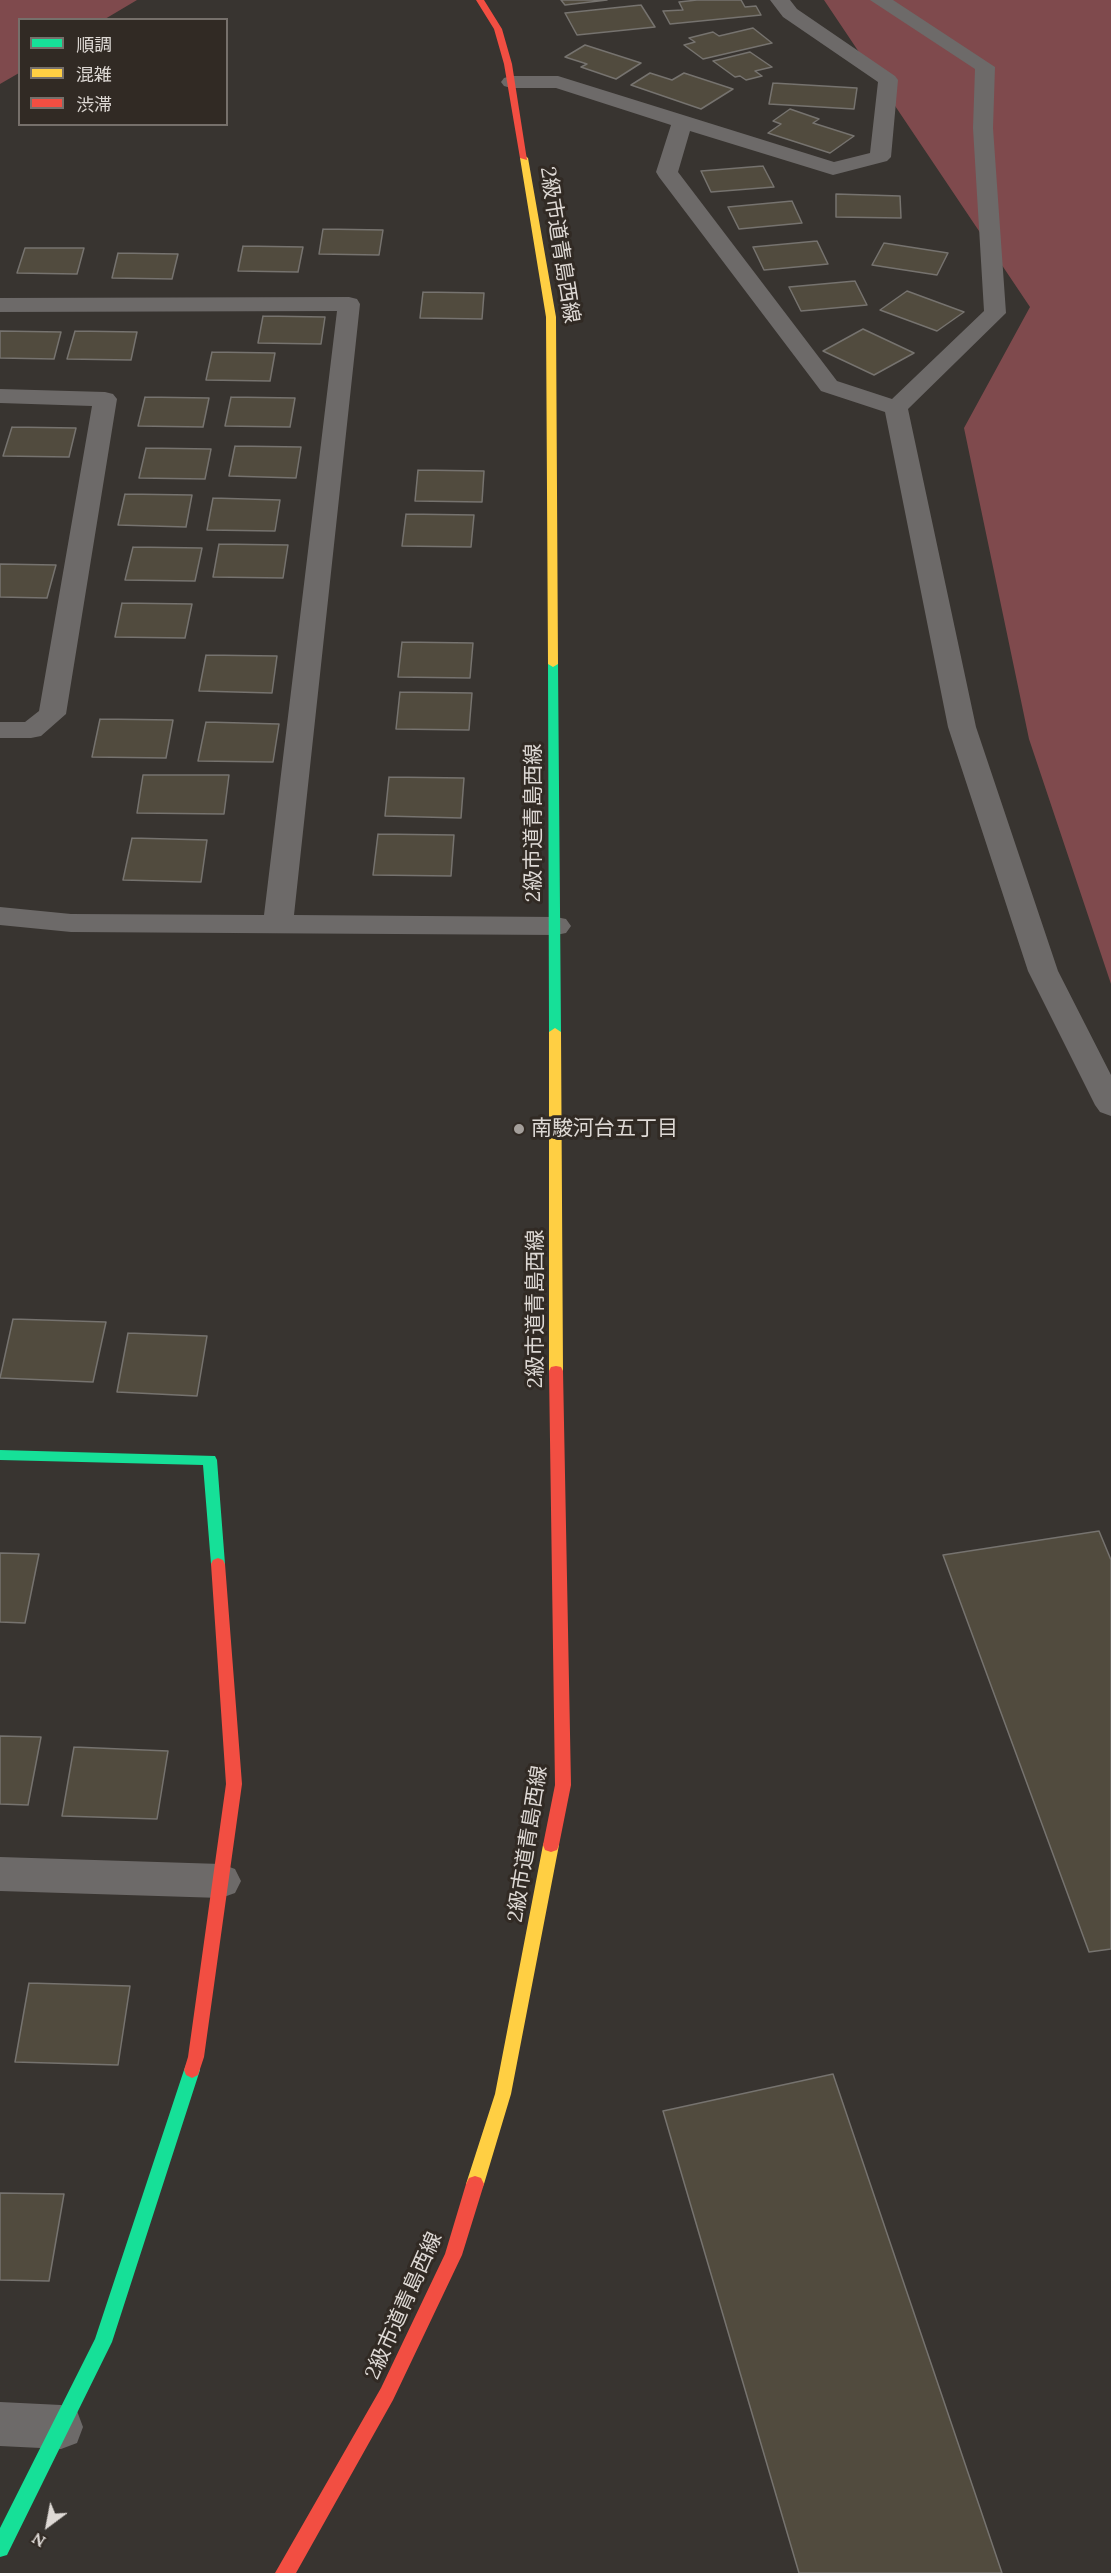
<!DOCTYPE html>
<html>
<head>
<meta charset="utf-8">
<style>
	body { margin:0 }
	#map { position:relative; width:1111px; height:2573px; overflow:hidden; background:#383430; font-family:Lora,"Noto Sans JP",serif }
	canvas { display:block }
	.legend { position:absolute; left:18px; top:18px; width:210px; height:108px; box-sizing:border-box; background:#312a24; border:2px solid #76706b; margin:0; padding:8px 10px; list-style:none; font-size:18px; color:#ded9d5 }
	.legend li { display:flex; align-items:center; gap:12px; height:30px }
	.legend b { width:30px; border:2px solid #76706b }
	.north { position:absolute; left:18px; top:2495px; width:60px; height:60px; -webkit-text-stroke:4px #312a24; paint-order:stroke; rotate:212deg; font-size:16px; font-weight:700; line-height:24px; text-align:center; color:#ded9d5 }
	.north::after { content:''; display:block; margin:auto; width:21px; height:27px; background:#ded9d5; clip-path:polygon(50% 0,100% 100%,50% 72%,0 100%) }
</style>
</head>
<body>
<div id="map">
<canvas width="1111" height="2573"></canvas>
<ul class="legend">
<li><b style="height:8px;background:#16e098"></b>順調</li>
<li><b style="height:8px;background:#ffcf43"></b>混雑</li>
<li><b style="height:8px;background:#f24e42"></b>渋滞</li>
</ul>
<div class="north">N</div>
</div>
<script>
const ctx = document.querySelector('canvas').getContext('2d');
ctx.lineJoin = 'round';
function fill(path, color) {
  ctx.fillStyle = color;
  ctx.fill(path, 'evenodd');
}
function toPath(rows) {
  const path = new Path2D();
  for (const r of rows) {
    path.moveTo(r[0], r[1]);
    for (let i = 2; i < r.length; i += 2) path.lineTo(r[i], r[i + 1]);
  }
  return path;
}
function trace(path, color, width, dash) {
  ctx.strokeStyle = color;
  ctx.lineWidth = width;
  ctx.lineCap = dash ? 'butt' : 'round';
  ctx.setLineDash(dash || []);
  ctx.stroke(path);
}
function drawText(font, color, halo, rows, align = 'center') {
  ctx.font = font + ' Lora,"Noto Sans JP",serif';
  ctx.lineWidth = 6;
  ctx.setLineDash([]);
  ctx.textBaseline = 'middle';
  ctx.strokeStyle = halo;
  ctx.fillStyle = color;
  for (const [text, x, y, turn = 0] of rows) {
    ctx.save();
    ctx.translate(x, y);
    ctx.rotate((+turn || 0) * Math.PI / 180);
    ctx.textAlign = isNaN(turn) ? turn : align;
    if (halo) ctx.strokeText(text, 0, 0);
    ctx.fillText(text, 0, 0);
    ctx.restore();
  }
}
const forest = toPath([
	[0,0,137,0,105,19,20,20,19,73,0,84],
	[824,0,1111,0,1111,984,1029,739,964,428,1030,307]
]);
const building = toPath([
	[561,0,607,0,565,5,561,0],
	[697,0,741,0,745,7,756,6,761,15,670,24,663,11,683,10,679,2,697,0],
	[641,5,655,27,577,35,565,13,641,5],
	[753,28,772,43,703,59,684,45,695,42,689,38,713,32,719,36,753,28],
	[585,45,641,63,616,79,581,67,587,64,565,57,585,45],
	[750,52,772,67,755,71,762,76,746,80,740,76,735,77,713,61,750,52],
	[650,73,672,80,684,73,733,89,701,109,631,85,650,73],
	[773,83,857,88,854,109,769,104,773,83],
	[790,109,819,119,813,123,854,136,830,153,768,133,781,124,773,121,790,109],
	[763,166,774,187,711,192,701,171,763,166],
	[836,194,900,196,901,218,836,217,836,194],
	[792,201,802,223,739,229,728,207,792,201],
	[323,229,383,230,379,255,319,254,323,229],
	[817,241,828,264,764,270,753,247,817,241],
	[884,243,948,253,937,275,872,265,884,243],
	[243,246,303,247,298,272,238,271,243,246],
	[25,248,84,248,77,274,17,273,25,248],
	[118,253,178,254,172,279,112,278,118,253],
	[855,281,867,305,801,311,789,287,855,281],
	[907,291,964,312,937,331,880,310,907,291],
	[423,292,484,293,482,319,420,318,423,292],
	[263,316,325,317,321,344,258,343,263,316],
	[863,329,914,353,874,375,823,351,863,329],
	[0,331,61,332,54,359,0,358,0,331],
	[75,331,137,332,131,360,67,359,75,331],
	[212,352,275,353,270,381,206,380,212,352],
	[145,397,209,398,203,427,138,426,145,397],
	[231,397,295,398,290,427,225,426,231,397],
	[12,427,76,428,69,457,3,456,12,427],
	[235,446,301,447,296,478,229,476,235,446],
	[146,448,211,449,205,479,139,478,146,448],
	[418,470,484,471,482,502,415,501,418,470],
	[125,494,192,495,186,527,118,525,125,494],
	[213,498,280,500,275,531,207,530,213,498],
	[406,514,474,515,471,547,402,546,406,514],
	[219,544,288,545,283,578,213,577,219,544],
	[133,547,202,548,195,581,125,580,133,547],
	[0,564,56,565,47,598,0,597,0,564],
	[122,603,192,604,185,638,115,637,122,603],
	[402,642,473,643,470,678,398,677,402,642],
	[206,655,277,656,272,693,199,691,206,655],
	[400,692,472,693,469,730,396,729,400,692],
	[100,719,173,720,166,758,92,757,100,719],
	[206,722,279,724,273,762,198,761,206,722],
	[143,775,229,775,224,814,137,813,143,775],
	[389,777,464,778,461,818,385,816,389,777],
	[378,834,454,835,451,876,373,875,378,834],
	[132,838,207,840,201,882,123,880,132,838],
	[13,1319,106,1322,93,1382,0,1378,13,1319],
	[128,1333,207,1336,197,1396,117,1392,128,1333],
	[1099,1531,1111,1560,1111,1949,1089,1952,943,1555,1099,1531],
	[0,1553,39,1554,25,1623,0,1622,0,1553],
	[0,1736,41,1737,28,1805,0,1804,0,1736],
	[74,1747,168,1751,157,1819,62,1816,74,1747],
	[29,1983,130,1986,118,2065,15,2062,29,1983],
	[833,2074,1002,2573,799,2573,663,2111,833,2074],
	[0,2193,64,2194,49,2281,0,2280,0,2193]
]);
const street = toPath([
	[770,0,790,0,797,9,895,76,898,80,891,157,887,161,833,175,690,131,678,172,837,381,892,399,984,311,973,128,975,69,870,0,893,0,995,67,993,128,1006,313,908,409,976,727,1058,971,1111,1075,1111,1116,1100,1112,1095,1105,1028,971,948,727,885,412,821,391,659,177,656,172,671,125,556,88,511,88,504,86,501,82,504,78,511,76,558,76,834,162,870,153,878,82,783,17,770,0],
	[349,297,357,299,360,304,294,915,556,917,566,919,571,926,566,933,556,935,71,932,0,925,0,907,71,914,264,915,337,311,0,312,0,298,349,297],
	[0,389,105,392,113,394,117,399,66,714,41,736,31,738,0,738,0,722,25,722,39,711,92,406,0,403,0,389],
	[0,1857,221,1864,235,1869,241,1881,235,1893,221,1898,0,1891,0,1857],
	[0,2402,61,2405,77,2411,83,2427,77,2443,61,2449,0,2446,0,2402]
]);
const fast = toPath([
	[553,661,558,664,561,1032,555,1036,549,1032,548,664,553,661],
	[0,1450,215,1456,217,1460,225,1564,223,1568,218,1570,213,1568,211,1564,203,1465,0,1460,0,1450],
	[192,2062,198,2065,200,2070,112,2342,7,2555,0,2557,0,2528,95,2339,184,2070,186,2065,192,2062]
]);
const slow = toPath([
	[524,155,528,158,556,317,558,664,553,667,548,664,546,317,520,158,524,155],
	[555,1028,561,1032,563,1371,561,1375,556,1376,551,1375,549,1371,549,1032,555,1028],
	[551,1838,557,1840,559,1845,511,2094,484,2184,481,2190,475,2192,469,2190,466,2184,495,2094,543,1845,545,1840,551,1838]
]);
const jam = toPath([
	[476,0,484,0,502,29,512,64,527,160,520,158,504,64,494,29,476,0],
	[556,1366,561,1367,563,1371,571,1785,559,1845,557,1850,551,1852,545,1850,543,1845,555,1785,549,1371,551,1367,556,1366],
	[218,1558,223,1560,225,1564,242,1784,204,2057,198,2075,192,2078,186,2075,184,2070,188,2057,226,1784,211,1564,213,1560,218,1558],
	[475,2176,481,2178,484,2184,462,2255,393,2400,296,2573,275,2573,381,2388,445,2254,466,2184,469,2178,475,2176]
]);
const markers = [
	[519,1129,6,"#a49f9b"]
];
const streetNames = [
	["2級市道青島西線",559,245,81],
	["2級市道青島西線",534,823,-90],
	["2級市道青島西線",536,1309,-90],
	["2級市道青島西線",528,1844,-81],
	["2級市道青島西線",404,2306,-66]
];
const poiNames = [
	["南駿河台五丁目",531,1129]
];
fill(forest, '#7f4a4d');
fill(building, '#514b3e');
trace(building, '#76736f', 1.5);
fill(street, '#6d6a69');
fill(fast, '#16e098');
fill(slow, '#ffcf43');
fill(jam, '#f24e42');
for (const [x, y, r, color] of markers) {
  const dot = new Path2D();
  dot.arc(x, y, r, 0, 2 * Math.PI);
  ctx.fillStyle = color;
  ctx.fill(dot);
  trace(dot, '#312a24', 2);
}
drawText('21px', '#ded9d5', '#312a24', streetNames);
drawText('21px', '#ded9d5', '#312a24', poiNames, 'left');
</script>
</body>
</html>
